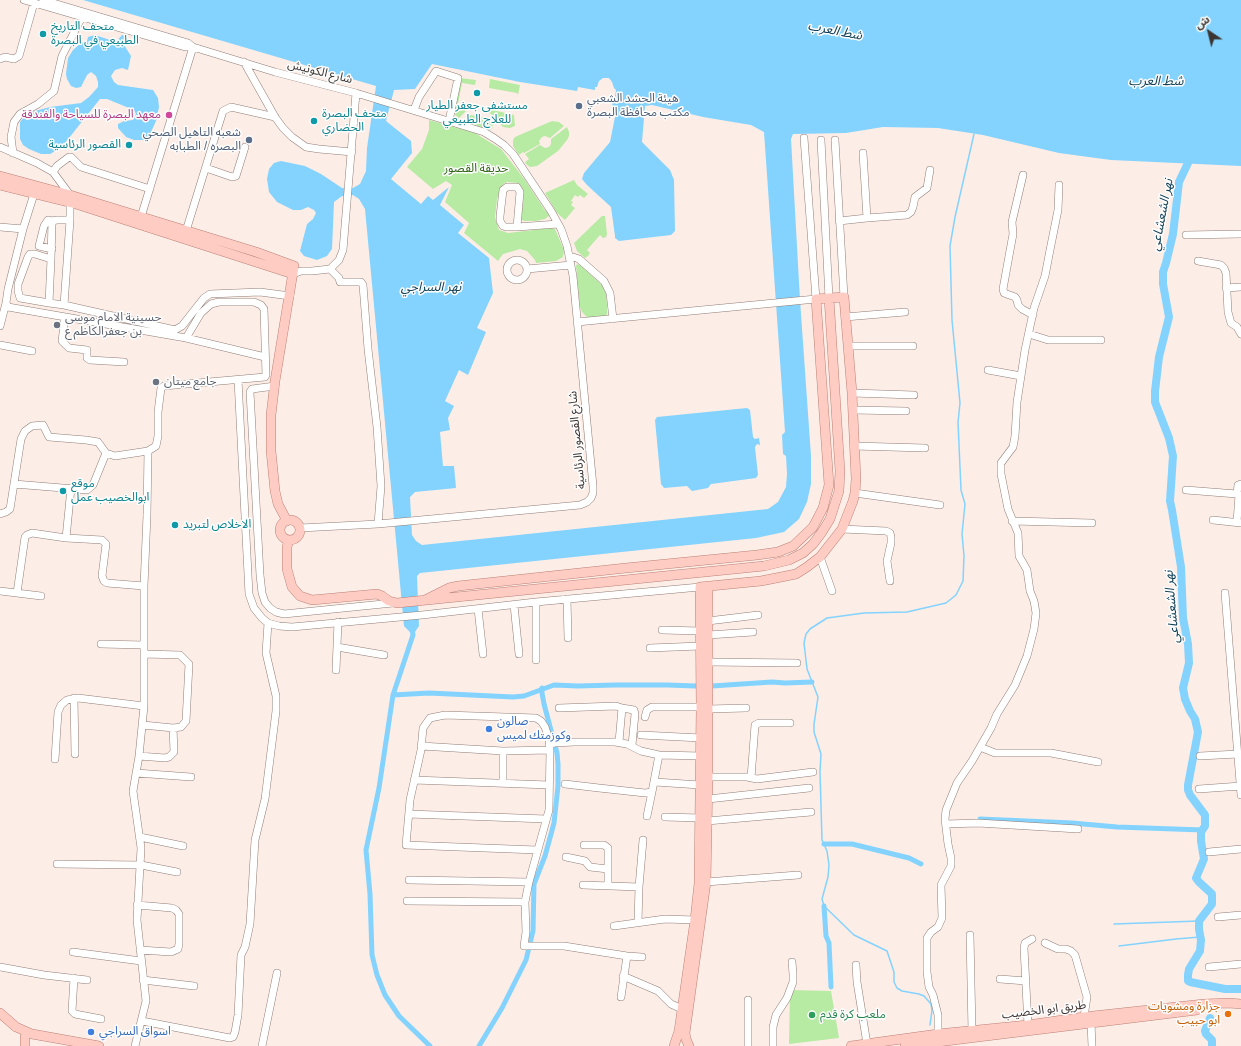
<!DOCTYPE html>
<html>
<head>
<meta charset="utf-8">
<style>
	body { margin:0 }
	#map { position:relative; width:1241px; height:1046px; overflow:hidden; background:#fdede7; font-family:Manrope,"Noto Sans Arabic",sans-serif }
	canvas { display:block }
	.north { position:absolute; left:1189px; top:12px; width:40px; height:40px; -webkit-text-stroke:3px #fefefe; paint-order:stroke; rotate:325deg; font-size:11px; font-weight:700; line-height:16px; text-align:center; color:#3c3532 }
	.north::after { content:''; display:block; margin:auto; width:14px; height:18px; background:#3c3532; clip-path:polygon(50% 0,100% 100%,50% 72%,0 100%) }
</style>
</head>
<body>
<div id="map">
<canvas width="1241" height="1046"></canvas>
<div class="north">ش</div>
</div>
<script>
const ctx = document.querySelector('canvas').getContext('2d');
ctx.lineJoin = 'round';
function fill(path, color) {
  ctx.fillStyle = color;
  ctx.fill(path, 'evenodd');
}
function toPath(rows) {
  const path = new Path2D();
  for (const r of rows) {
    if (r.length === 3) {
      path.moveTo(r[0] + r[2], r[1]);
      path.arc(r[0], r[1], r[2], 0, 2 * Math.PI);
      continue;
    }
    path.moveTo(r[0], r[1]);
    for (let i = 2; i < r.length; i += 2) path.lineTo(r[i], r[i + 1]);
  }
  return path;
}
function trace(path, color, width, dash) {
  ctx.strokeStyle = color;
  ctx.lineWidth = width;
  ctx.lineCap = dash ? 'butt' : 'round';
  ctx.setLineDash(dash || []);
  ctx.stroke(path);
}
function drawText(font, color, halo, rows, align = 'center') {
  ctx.font = font + ' Manrope,"Noto Sans Arabic",sans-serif';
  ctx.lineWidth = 3;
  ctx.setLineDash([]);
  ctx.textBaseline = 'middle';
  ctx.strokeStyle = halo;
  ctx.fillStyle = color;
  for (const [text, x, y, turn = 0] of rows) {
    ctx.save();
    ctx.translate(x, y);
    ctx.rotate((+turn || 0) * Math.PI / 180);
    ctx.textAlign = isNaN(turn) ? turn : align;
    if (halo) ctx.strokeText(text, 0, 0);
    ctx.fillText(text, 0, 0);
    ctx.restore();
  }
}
const green = toPath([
	[460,78,476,80,475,85,462,83,458,104,468,106,469,108,459,118,455,115,454,110],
	[490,79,520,85,518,95,517,93,489,88],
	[487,110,493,110,514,115,515,126,510,128,503,127,491,114,487,112],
	[471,115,488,118,493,124,492,129,488,130,469,123,467,118],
	[429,120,475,133,501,149,525,180,544,209,550,215,545,219,536,221,524,221,521,219,524,195,522,187,518,183,507,182,503,184,497,199,495,217,499,230,508,233,551,228,555,229,564,250,563,257,556,261,536,263,535,260,527,251,520,249,503,254,498,261,464,233,469,223,445,202,452,185,446,181,433,189,407,167,422,149,429,130],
	[552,121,559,122,564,126,550,138,545,136,542,137,539,141,540,144,524,153,523,152,519,155,513,146,513,140,515,137],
	[567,127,569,132,569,136,567,140,558,151,537,166,530,167,526,164,525,162,529,159,525,154,540,145,545,148,549,147,551,144,551,139],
	[574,180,577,185,588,194,584,198,580,195,578,197,575,195,571,201,573,202,571,205,575,208,565,220,557,213,545,193],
	[602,216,605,216,607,234,606,237,603,238,600,235,587,250,590,253,588,256,585,258,577,251,574,243],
	[577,264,580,265,602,285,606,294,607,304,607,314,605,317,588,318,582,312,580,307,576,266],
	[790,990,831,991,839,1038,789,1044]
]);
const water = toPath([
	[83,0,1241,0,1241,166,1111,160,1059,153,983,135,938,128,883,127,846,133,793,134,791,139,800,300,811,456,811,484,807,502,799,519,784,532,756,538,420,573,417,576,419,626,413,635,404,626,365,209,359,199,353,195,342,196,334,202,332,249,327,256,317,260,304,256,300,251,307,224,313,219,316,213,314,210,308,207,301,210,293,210,277,202,269,192,267,179,269,169,274,163,281,161,305,166,321,174,342,188,353,188,360,184,366,171,367,148,376,86],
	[432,64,520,82,577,91,578,87,595,90,595,87,597,87,599,81,603,78,609,78,612,82,614,88,616,90,615,97,612,101,612,104,616,112,610,142,584,173,582,179,587,185,611,207,615,236,615,238,619,241,671,235,675,231,674,180,670,170,642,142,645,106,652,105,703,117,751,125,764,132,785,432,782,435,783,454,786,456,787,474,786,487,778,502,768,509,422,545,416,541,412,535,410,497,415,492,456,488,454,466,443,466,440,432,450,430,448,418,454,406,445,401,459,370,468,375,486,332,477,328,493,293,489,258,458,233,464,225,440,205,449,187,433,200,428,196,421,204,391,179,412,153,411,141,386,121,394,90,415,89],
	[95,35,116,42,122,35,127,36,124,45,131,56,128,70,122,68,115,70,111,76,114,82,118,85,153,90,158,98,159,107,156,121,151,132,145,140,134,140,126,137,118,128,118,124,124,121,133,120,136,114,134,110,107,99,100,99,65,143,57,150,50,154,41,154,29,149,23,145,20,139,20,122,25,116,31,112,50,107,81,103,89,97,98,87,98,82,96,76,91,72,87,75,81,87,76,88,71,86,67,79,66,74,68,58,73,50,81,43,87,41,88,37],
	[747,408,750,410,753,437,755,439,759,438,760,445,757,444,755,447,758,475,756,478,711,484,708,488,692,491,687,486,664,488,661,484,655,420,657,417]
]);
const stream = toPath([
	[1114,924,1199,921],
	[1119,946,1176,939,1200,937],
	[930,1025,932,1010,931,1004,924,996,919,994,902,991,897,988,894,982,894,972,887,951,854,935,824,906,822,899,828,877,829,865,827,851,822,840,820,772,821,754,814,732,814,724,818,697,807,669,804,643,806,634,810,629,827,618,864,613,907,612,946,603,956,595,963,581,964,556,962,534,965,504,961,490,958,422,960,403,952,320,950,246,955,217,974,134]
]);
const canal = toPath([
	[412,629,413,635,393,695,379,788,366,850,370,894,372,955,377,975,385,995,399,1016,430,1046],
	[712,686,772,682,785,683,812,682],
	[393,695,429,693,513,697,524,696,554,685,578,686,615,685,667,685,696,686],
	[980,819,1072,823,1117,827,1203,830],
	[824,844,852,844,909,858,921,864],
	[824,906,826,936,829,943,831,987],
	[479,1046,502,1008,526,960,533,931,534,884,545,856,554,823,558,786,558,764,557,753,544,704,542,693,542,688]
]);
const river = toPath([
	[1188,163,1179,182,1173,234,1166,263,1163,272,1163,284,1169,317,1159,357,1155,391,1155,402,1169,438,1173,456,1170,501,1172,510,1181,567,1183,618,1188,644,1189,663,1183,688,1185,699,1190,711,1195,719,1198,732,1188,785,1188,790,1190,795,1205,815,1205,826,1201,832,1201,841,1204,859,1196,878,1199,882,1212,894,1212,904,1199,921,1199,929,1201,940,1200,951,1189,969,1188,975,1188,981,1190,982,1225,989,1241,989],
	[1210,1018,1205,1031,1206,1034,1212,1040,1212,1046]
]);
const minor = toPath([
	[24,0,185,47,193,47,275,72,356,93,343,250,339,260,330,269,312,271,301,271,293,274],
	[43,0,188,43,193,47],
	[0,59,5,57,14,59,19,56,34,3],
	[244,62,275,117,283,128,292,137,306,147,319,149,352,152],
	[356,93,458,124,484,132,494,138,504,145,513,154,551,211,561,229,567,246,573,276,593,486,593,493,591,498,587,502,580,505,378,524],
	[414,110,419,97,436,71,458,78,449,121],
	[821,140,829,298],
	[835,140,844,297],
	[0,147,37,163,53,172,70,195,70,220,64,305,175,330,182,326,204,298,210,294,260,292,290,296],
	[13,153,11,137,14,122,20,114,38,104,54,91,62,56,82,17],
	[863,153,867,218],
	[206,168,232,177,236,176,245,147],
	[53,172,57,166,69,157,71,157,81,167,150,189],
	[1023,175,1012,222,1013,234,1003,289,1004,293,1015,297,1017,300,1018,305,1022,309,1033,315],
	[34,194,23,229,8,289,6,303,8,307,186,338,265,357],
	[141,217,193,47],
	[52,221,57,220,70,220],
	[839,221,867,218,907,215,911,212,913,207,915,197,927,188,930,170],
	[0,227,23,229],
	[517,227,520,192,517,187,507,187,503,190,500,216,500,221,503,226,506,227,517,227,558,224],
	[186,231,223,111,231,107,275,117],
	[1186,235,1241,234],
	[569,257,573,257,579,259,604,281,610,293,613,319],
	[51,259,52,221,48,220,44,226,39,246,52,249],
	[517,270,10],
	[1198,261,1221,265,1224,268,1226,273,1228,312,1231,323,1237,327,1241,334],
	[527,269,571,265],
	[1226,288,1241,287],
	[49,303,51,259,35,254,30,254,28,257,18,284,18,291,20,298,49,303,64,305],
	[65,317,62,341,69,348,87,350,87,358,90,360,124,362],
	[845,317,905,312],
	[577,322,816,299,804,138],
	[0,326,6,303],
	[1029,334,1048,340,1101,340],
	[0,345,32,351],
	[848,346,913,346],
	[988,370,1021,376],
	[238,380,249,594,254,608,262,618,268,623,279,626,292,627,422,615,536,602,700,587],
	[275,386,252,389,250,392,260,575,262,593,265,602,270,608,276,612,284,614,393,603],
	[852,393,914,395],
	[853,410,906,411],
	[854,446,925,448],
	[14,484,87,490,93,485,106,453],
	[1186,490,1237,494,1239,495,1237,522],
	[855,493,940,505],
	[1237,494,1238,485,1241,484],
	[0,514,6,512,10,509,21,439,25,431,32,426,43,425,49,437,86,440,98,442,106,453,115,456,148,451,156,446,158,436,158,412,161,388,164,386,265,377,266,375,264,309,261,305,254,302,219,302,211,304,201,313,186,338],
	[1213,520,1241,523],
	[1012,521,1092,523],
	[300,528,378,524,381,486,377,427,368,349,363,285,361,282,340,282,339,278,330,269],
	[842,529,886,531,890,533,891,537,891,543,887,561,890,581],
	[66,538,71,488],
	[820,557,832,591],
	[0,591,41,596],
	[17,593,25,537,27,535,32,533,66,538,102,540,106,544,102,576,104,581,107,583,144,586],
	[1225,593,1241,795],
	[567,599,568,638],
	[514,605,519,654],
	[478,609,483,654],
	[708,621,758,615],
	[662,630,700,631],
	[708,635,753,632],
	[101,644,144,645],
	[337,647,384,655],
	[650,648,700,646],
	[536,660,536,602],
	[708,662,797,663],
	[336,670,338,622],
	[74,698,75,754],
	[559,708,616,706,622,708,619,742],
	[622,708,634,710,635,714,632,745],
	[708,709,746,708],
	[645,717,647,710,652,707,701,707],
	[143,725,173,728,181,727,186,721,189,664,180,655,145,654],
	[641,735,701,738],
	[549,745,555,743,574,742,615,742,627,744,641,751,659,755,701,756],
	[421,746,503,751,550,750],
	[980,747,995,753,1051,753,1098,762],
	[503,751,503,783],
	[139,756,165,758,169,757,174,752,173,728],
	[1200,756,1238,754],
	[55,759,58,712,61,705,67,700,78,698,144,706],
	[136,773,191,777],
	[708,777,747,777,757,779,813,772],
	[751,778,755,725,759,723,790,723],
	[414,780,549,785],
	[655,782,700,785],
	[565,784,599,788,645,793,652,792,659,755],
	[1199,789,1241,786],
	[708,799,809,788],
	[409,814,546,819],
	[647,816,652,792],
	[665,817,700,818],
	[707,821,811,812],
	[946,824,978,823,1078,829],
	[140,837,183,846],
	[584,845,604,845,608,848,608,886],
	[537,850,406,845,410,800,421,750,423,728,430,718,445,715,536,718,541,721,545,727,549,739,550,750,549,810,529,882,525,902,526,932,524,946,564,946,627,956,642,957],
	[1209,852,1241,849],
	[566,857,585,861,590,867,608,869],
	[57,864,141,865,177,872],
	[409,880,529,882],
	[706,882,798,875],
	[583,885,639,887],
	[407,901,525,902],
	[137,905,172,908,176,910,179,914,179,944,178,949,171,952,140,950],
	[1218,917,1241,915],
	[638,922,639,887,643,840],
	[614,926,665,919,695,920],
	[970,935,972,1031],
	[1045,943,1058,949,1066,949,1071,951,1075,955,1087,997,1084,1017],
	[73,952,141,961],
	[856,965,857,982,867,1044],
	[0,967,44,975,87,980],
	[1209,967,1241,964],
	[623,976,658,991,671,1004,682,1009],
	[74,978,72,1011,75,1014,101,1019],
	[1000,979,1026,981],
	[143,980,194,986],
	[621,997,627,956],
	[748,1000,748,1046],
	[142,1021,230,1038,233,1037,235,1032,238,1015,241,955,245,947,250,924,255,840,265,799,276,711,276,696,266,653,268,623],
	[1091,1023,1092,1046],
	[1028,1025,1024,948,1025,943,1032,939],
	[938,1034,938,1015,933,995,929,987,927,972,927,938,931,932,938,927,942,918,941,885,951,866,951,858,948,844,945,819,946,810,957,783,972,761,991,728,997,714,1015,685,1027,656,1034,629,1036,613,1034,601,1030,591,1027,570,1019,556,1018,533,1008,509,1001,474,1001,463,1013,447,1015,436,1017,402,1025,350,1034,308,1045,276,1050,250,1058,210,1059,185],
	[135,1046,146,1001,137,920,141,848,133,791,139,756,144,706,144,586,147,515,148,451],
	[262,1046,277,973],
	[773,1046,773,1027,776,1015,787,998,793,982,793,974,792,962]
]);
const major = toPath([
	[0,176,70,195,256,252,294,266,275,381,271,415,271,451,275,491,278,504,287,521],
	[0,185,76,204,293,274],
	[290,530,10],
	[289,540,287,547,287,569,292,587,300,596,312,600,377,594,382,596,389,601,397,603,764,566,789,560,803,553,813,544,822,532,830,519,839,491,840,471,829,298],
	[425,600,449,588,458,586,626,568,757,555,778,552,793,546,813,527,823,508,829,485,816,299,844,297,852,393,856,479,855,493,853,501,842,529,820,557,807,567,796,574,761,581,700,587,701,707,699,883,695,920,679,1031,674,1046],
	[0,1013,16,1027,32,1034,99,1046],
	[25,1046,25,1037],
	[689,1046,686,1039,685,1033,706,882,708,777,708,586],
	[851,1046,938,1034,1028,1025,1084,1017,1204,1004,1229,1003,1241,1004],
	[905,1046,1197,1010]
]);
const markers = [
	[43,34,4,"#0f9aa8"],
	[477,93,4,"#0f9aa8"],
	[579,106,4,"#5c6f8a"],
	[169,115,4,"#d1479c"],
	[314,121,4,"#0f9aa8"],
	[249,140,4,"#5c6f8a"],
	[129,145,4,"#0f9aa8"],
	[57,325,4,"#6b7280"],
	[156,382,4,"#6b7280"],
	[63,491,4,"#0f9aa8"],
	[175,525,4,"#0f9aa8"],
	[489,729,4,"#3f7fe0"],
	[1228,1014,4,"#e8710a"],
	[812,1015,4,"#2e9e5b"],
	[91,1032,4,"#3f7fe0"]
];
const cultureNames = [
	["متحف التاريخ",51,27],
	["الطبيعي في البصرة",51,41],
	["مستشفى جعفر الطيار",477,106,"center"],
	["للعلاج الطبيعي",477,120,"center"],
	["متحف البصرة",322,114],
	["الحضاري",322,128],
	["القصور الرئاسية",121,145,"right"],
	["موقع",71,484],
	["ابوالخصيب عمل",71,498],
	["الاخلاص لتبريد",183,525]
];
const streetNames = [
	["شارع الكونيش",320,72,14],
	["شارع القصور الرئاسية",577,440,-95],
	["طريق ابو الخصيب",1044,1010,-7]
];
const serviceNames = [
	["هيئة الحشد الشعبي",587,99],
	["مكتب محافظة البصرة",587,113],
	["شعبه التاهيل الصحي",241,133,"right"],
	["البصره / الطبابه",241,147,"right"]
];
const hotelNames = [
	["معهد البصرة للسياحة والفندقة",161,115]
];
const parkNames = [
	["حديقة القصور",476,169]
];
const worshipNames = [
	["حسينية الامام موسى",65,318],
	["بن جعفرالكاظم ع",65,332],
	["جامع ميتان",164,382]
];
const shopNames = [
	["صالون",497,722],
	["وكوزمتك لميس",497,736],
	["اسواق السراجي",99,1032]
];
const foodNames = [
	["جزارة ومشويات",1220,1007],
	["ابو حبيب",1220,1021]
];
const leisureNames = [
	["ملعب كرة قدم",820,1015]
];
const waterNames = [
	["شط العرب",835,31,11],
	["شط العرب",1156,81],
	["نهر الشعشاعي",1162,215,-79],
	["نهر السراجي",431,287],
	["نهر الشعشاعي",1172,607,-95]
];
fill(green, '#b7eaa3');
fill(water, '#83d3fe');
trace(stream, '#83d3fe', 1.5);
trace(canal, '#83d3fe', 5);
trace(river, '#83d3fe', 8);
trace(minor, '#907e77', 8);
trace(major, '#bb8176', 10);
trace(minor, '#fff', 7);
trace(major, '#ffccc3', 9);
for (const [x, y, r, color] of markers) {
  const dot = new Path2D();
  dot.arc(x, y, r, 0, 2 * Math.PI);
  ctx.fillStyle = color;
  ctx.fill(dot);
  trace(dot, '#fefefe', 1.5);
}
drawText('12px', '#0d838f', '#fefefe', cultureNames, 'left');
drawText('12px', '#3c3532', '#fefefe', streetNames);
drawText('12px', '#4e5e75', '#fefefe', serviceNames, 'left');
drawText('12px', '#b23c85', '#fefefe', hotelNames, 'right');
drawText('12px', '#2f6414', '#fefefe', parkNames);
drawText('12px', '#5b616d', '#fefefe', worshipNames, 'left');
drawText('12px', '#366cbe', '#fefefe', shopNames, 'left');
drawText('12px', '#c56008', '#fefefe', foodNames, 'right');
drawText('12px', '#27864d', '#fefefe', leisureNames, 'left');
drawText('italic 13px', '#134157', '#fefefe', waterNames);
</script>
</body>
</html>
